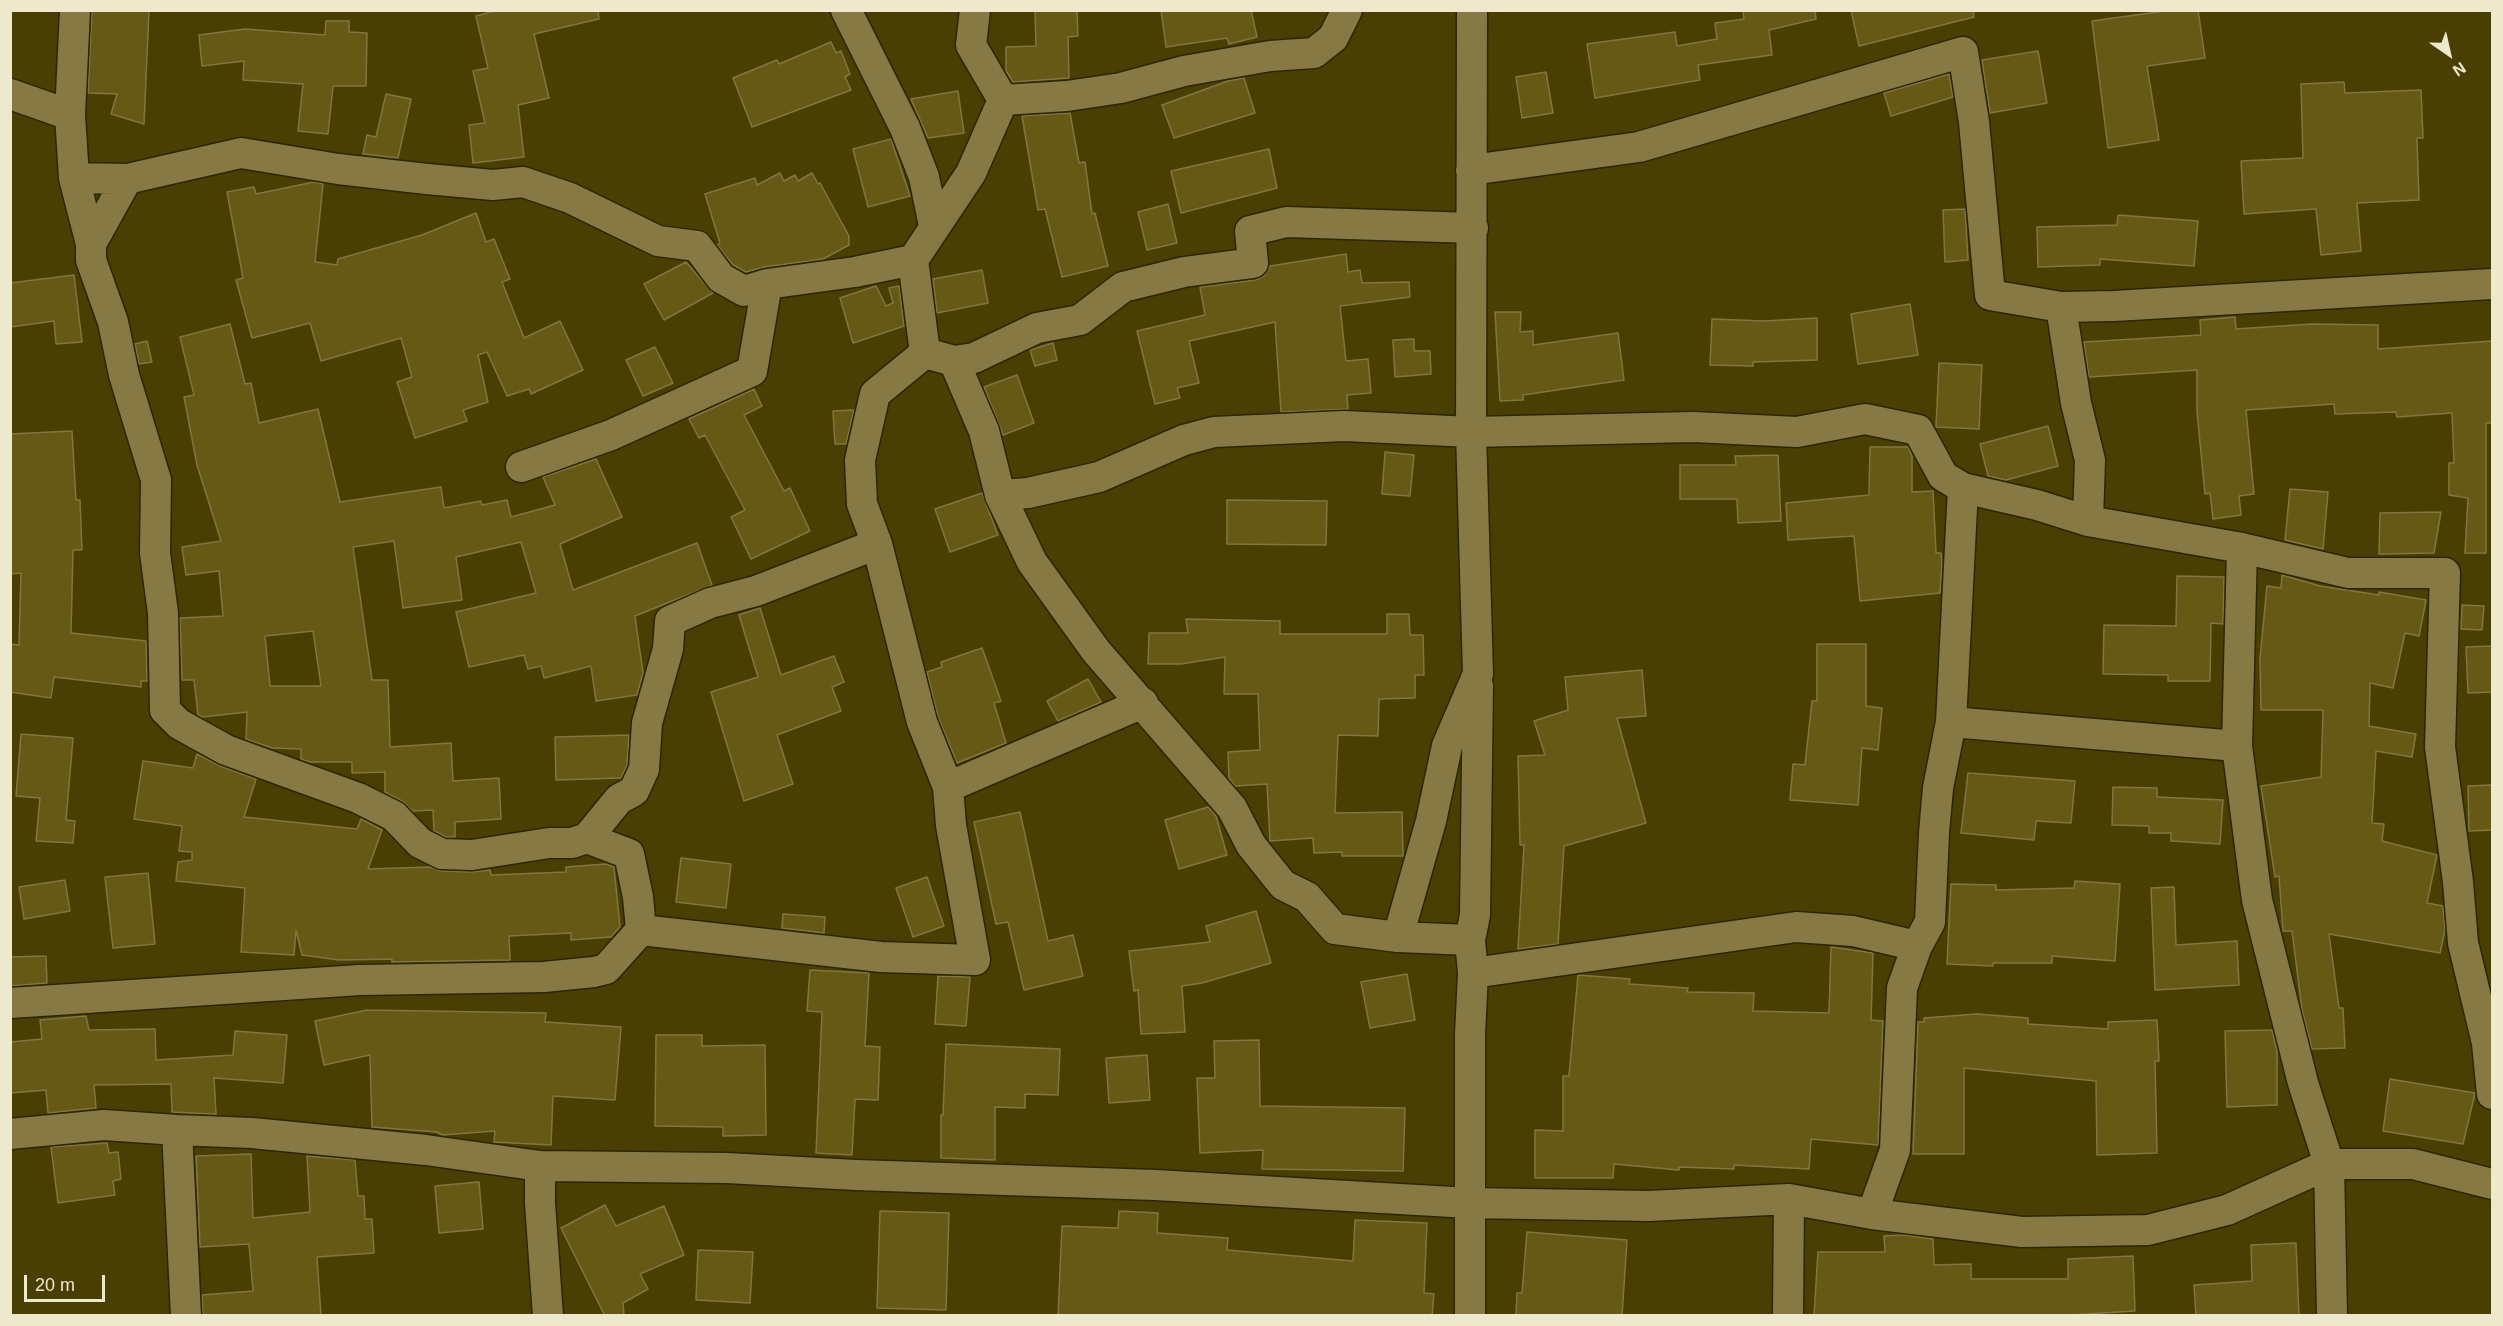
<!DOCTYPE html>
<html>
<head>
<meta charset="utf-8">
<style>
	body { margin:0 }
	#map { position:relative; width:2503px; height:1326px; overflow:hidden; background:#4a3f02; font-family:Arial,sans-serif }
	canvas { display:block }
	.frame { position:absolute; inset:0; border:12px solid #eee8cc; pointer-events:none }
	.north { position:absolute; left:2419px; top:24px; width:60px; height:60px; -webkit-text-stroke:4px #4a3f02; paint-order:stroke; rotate:146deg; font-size:16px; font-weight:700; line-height:24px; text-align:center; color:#eee8cc }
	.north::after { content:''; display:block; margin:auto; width:21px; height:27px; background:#eee8cc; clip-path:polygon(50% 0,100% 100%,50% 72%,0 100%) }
	.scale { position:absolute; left:24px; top:1275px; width:81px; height:27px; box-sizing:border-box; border:3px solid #eee8cc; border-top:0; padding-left:8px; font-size:18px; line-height:21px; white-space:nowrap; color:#eee8cc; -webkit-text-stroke:4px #4a3f02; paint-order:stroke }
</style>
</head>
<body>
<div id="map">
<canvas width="2503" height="1326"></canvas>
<div class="frame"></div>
<div class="north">N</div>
<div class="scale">20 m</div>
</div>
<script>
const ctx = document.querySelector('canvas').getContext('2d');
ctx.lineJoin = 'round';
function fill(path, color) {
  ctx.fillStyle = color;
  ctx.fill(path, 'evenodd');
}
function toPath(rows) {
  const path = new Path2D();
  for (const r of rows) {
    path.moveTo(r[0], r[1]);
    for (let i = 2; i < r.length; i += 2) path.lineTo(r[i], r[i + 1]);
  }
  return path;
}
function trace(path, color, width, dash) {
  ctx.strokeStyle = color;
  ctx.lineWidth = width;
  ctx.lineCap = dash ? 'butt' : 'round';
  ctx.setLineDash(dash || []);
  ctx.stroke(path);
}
const building = toPath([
	[92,10,149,10,144,124,111,114,117,94,88,93,92,10],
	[498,10,598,10,599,19,534,34,549,98,518,105,524,157,473,163,469,125,485,123,473,71,488,68,476,16,498,10],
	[1035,10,1077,10,1078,36,1068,37,1069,78,1013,82,1006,71,1006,47,1036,46,1035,10],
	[1161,10,1251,10,1257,37,1229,44,1227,38,1166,47,1161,10],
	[1743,10,1815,10,1816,19,1769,30,1772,55,1698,65,1700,80,1595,98,1587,44,1675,32,1677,46,1717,39,1715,23,1744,19,1743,10],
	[1851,10,1973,10,1974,17,1859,46,1851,10],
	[2172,10,2198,10,2205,58,2147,66,2159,140,2108,148,2092,21,2172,10],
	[326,21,349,21,349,32,367,33,366,86,333,86,328,134,298,131,303,84,243,80,244,61,202,66,199,35,245,29,325,35,326,21],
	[831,42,836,53,841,51,850,74,845,77,851,90,752,127,733,78,777,60,779,64,831,42],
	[2038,51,2047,103,1990,113,1982,60,2038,51],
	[1546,72,1553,113,1522,118,1516,77,1546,72],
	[1949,74,1953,97,1891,116,1884,93,1949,74],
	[1244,78,1255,113,1174,138,1162,105,1228,81,1244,78],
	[2344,82,2345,93,2421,90,2423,138,2417,138,2419,200,2357,203,2361,251,2321,255,2316,209,2244,214,2241,161,2303,158,2301,84,2344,82],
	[958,91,964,133,928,138,911,99,958,91],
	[386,94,411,99,398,158,363,154,367,135,376,137,386,94],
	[1070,113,1079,163,1085,162,1092,214,1095,213,1108,266,1062,277,1045,209,1038,210,1022,116,1070,113],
	[891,139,910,196,868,207,853,149,891,139],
	[1269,149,1277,188,1181,213,1171,171,1269,149],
	[780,173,784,181,795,175,798,181,812,173,818,184,820,183,849,236,849,245,823,259,764,267,746,272,733,265,717,245,720,243,705,194,755,178,757,185,780,173],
	[314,182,323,184,315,262,337,265,338,259,422,235,476,213,486,242,494,239,510,279,502,282,524,338,560,321,583,370,531,394,529,389,507,396,487,352,478,355,488,402,463,410,467,421,415,438,397,382,412,377,401,338,321,361,310,323,252,338,236,280,243,278,227,192,254,187,256,194,314,182],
	[1168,204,1177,243,1147,250,1138,212,1168,204],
	[1965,209,1968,260,1945,262,1943,210,1965,209],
	[2118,215,2198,221,2194,266,2100,259,2100,265,2038,267,2037,227,2117,225,2118,215],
	[1346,254,1348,272,1360,270,1362,283,1409,282,1410,297,1340,306,1346,361,1368,359,1371,393,1347,395,1348,409,1281,412,1275,322,1189,341,1199,383,1177,388,1180,398,1155,404,1137,331,1205,315,1200,287,1256,280,1264,276,1270,266,1346,254],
	[686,262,713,293,664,320,644,284,686,262],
	[982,270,988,303,937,313,933,279,982,270],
	[74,275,82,342,56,344,54,321,10,327,10,283,74,275],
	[876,286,886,306,893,303,889,288,899,286,904,326,853,343,840,298,876,286],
	[1910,304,1918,355,1858,364,1851,314,1910,304],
	[1495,312,1521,312,1520,332,1533,331,1533,345,1618,333,1624,380,1523,395,1523,400,1500,401,1495,312],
	[2235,317,2236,329,2312,324,2378,325,2378,349,2493,341,2493,423,2486,423,2486,553,2465,553,2468,498,2449,495,2449,463,2454,463,2452,413,2397,417,2396,412,2335,414,2334,404,2246,410,2254,494,2239,496,2241,515,2213,519,2210,493,2205,494,2197,412,2197,370,2089,377,2084,342,2201,335,2200,320,2235,317],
	[1817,318,1817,360,1753,362,1753,366,1710,365,1712,319,1764,321,1817,318],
	[230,324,245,384,251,383,259,423,318,409,340,502,441,487,444,508,481,501,482,505,507,500,511,517,555,505,543,477,596,459,622,517,560,544,573,590,697,543,712,585,635,616,643,673,637,695,596,701,591,666,544,678,541,666,528,669,524,655,469,667,456,612,536,593,521,542,456,557,462,600,403,608,394,541,353,547,372,680,388,680,390,747,451,743,453,781,499,778,501,819,455,822,455,837,446,837,434,831,433,810,413,811,402,801,385,792,385,772,352,773,352,762,309,762,301,759,301,749,272,748,246,739,247,712,202,717,198,715,194,680,182,680,180,618,223,616,219,571,186,575,182,547,221,541,197,465,184,397,194,395,180,337,230,324],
	[313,631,321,686,270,686,265,636,313,631],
	[1414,339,1414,351,1430,351,1431,374,1395,377,1393,340,1414,339],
	[147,341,152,362,139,364,135,344,147,341],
	[1053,343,1057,360,1035,366,1030,350,1053,343],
	[655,347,673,383,643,396,626,360,655,347],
	[1939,363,1982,365,1979,429,1936,427,1939,363],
	[1017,375,1034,423,1003,435,984,387,1017,375],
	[754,389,762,406,744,415,784,491,790,488,810,531,751,559,731,517,745,510,705,435,699,438,689,419,754,389],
	[854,410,846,444,835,444,833,411,854,410],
	[2048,426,2058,466,2006,480,1988,476,1980,444,2048,426],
	[72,431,76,500,80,500,82,550,73,550,71,633,146,641,147,681,141,681,141,687,54,677,51,698,10,692,10,644,19,645,21,573,10,574,10,434,72,431],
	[1870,447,1908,447,1912,456,1912,492,1933,491,1936,553,1941,553,1942,564,1940,593,1860,601,1854,536,1788,540,1786,503,1869,495,1870,447],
	[1385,452,1414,455,1410,496,1382,494,1385,452],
	[1778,455,1781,521,1738,523,1737,499,1680,499,1680,465,1736,465,1735,456,1778,455],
	[2290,489,2328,492,2323,549,2285,540,2290,489],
	[982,493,998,535,950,552,935,509,982,493],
	[1227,500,1327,501,1326,545,1227,544,1227,500],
	[2441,512,2434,553,2379,554,2380,513,2441,512],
	[2282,575,2320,586,2379,595,2379,592,2426,600,2419,636,2405,633,2393,688,2370,683,2369,726,2416,734,2412,757,2376,751,2372,823,2384,824,2382,841,2437,855,2427,903,2443,906,2445,930,2440,953,2329,934,2339,1008,2343,1008,2345,1048,2312,1049,2302,1010,2292,931,2283,931,2279,876,2275,877,2261,786,2321,777,2323,710,2261,710,2260,658,2267,586,2281,588,2282,575],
	[2177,576,2224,577,2223,624,2211,623,2210,681,2168,681,2168,675,2103,674,2104,625,2176,626,2177,576],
	[2462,605,2484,606,2482,630,2461,629,2462,605],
	[760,608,781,675,834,656,844,682,832,687,841,711,777,735,793,784,744,801,711,692,758,677,739,615,760,608],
	[1387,614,1409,614,1410,635,1423,635,1424,675,1415,675,1415,698,1379,699,1378,736,1338,735,1335,813,1402,812,1403,856,1342,856,1342,852,1314,853,1313,838,1270,841,1267,784,1235,786,1229,778,1228,752,1260,750,1258,694,1224,694,1225,657,1181,664,1148,664,1149,633,1188,633,1186,619,1280,621,1280,634,1387,634,1387,614],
	[1817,644,1866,644,1866,706,1882,708,1878,750,1862,748,1858,805,1790,800,1793,764,1805,765,1812,701,1817,701,1817,644],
	[2493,646,2493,692,2468,693,2466,647,2493,646],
	[982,648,1001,701,994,703,1006,743,957,763,938,717,927,672,942,667,941,662,982,648],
	[1642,670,1646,716,1617,718,1646,823,1564,846,1558,944,1518,949,1524,845,1520,845,1518,756,1545,755,1534,721,1568,710,1565,677,1642,670],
	[1088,679,1101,702,1058,721,1047,701,1088,679],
	[21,734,73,738,66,820,75,821,73,843,36,841,40,798,16,796,21,734],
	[629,735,627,765,621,778,556,780,555,737,629,735],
	[197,754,220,766,256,779,244,817,357,829,361,819,382,830,368,869,430,867,441,871,471,872,490,870,491,875,566,872,566,867,606,864,614,867,620,927,611,937,571,940,571,933,509,936,510,960,392,962,392,959,339,960,302,955,296,930,294,955,241,952,245,888,176,881,178,862,192,860,192,852,179,851,182,826,134,819,143,761,193,768,197,754],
	[1968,773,2075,781,2071,823,2036,821,2034,840,1961,833,1968,773],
	[2493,785,2493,830,2469,831,2468,786,2493,785],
	[2113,787,2157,788,2157,797,2223,800,2220,844,2171,841,2171,833,2149,833,2149,826,2112,825,2113,787],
	[1208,807,1216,816,1227,855,1179,869,1165,820,1208,807],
	[1020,812,1048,941,1073,935,1083,976,1024,990,1008,922,996,924,974,822,1020,812],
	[681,858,731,864,726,908,676,902,681,858],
	[148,873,155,944,113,948,105,877,148,873],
	[927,877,944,926,913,937,896,888,927,877],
	[65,880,70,911,24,919,19,887,65,880],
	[2075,881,2120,884,2115,961,2052,956,2052,963,1993,963,1993,966,1947,964,1951,884,1996,885,1996,890,2074,888,2075,881],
	[2174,887,2176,945,2237,941,2239,985,2155,990,2151,888,2174,887],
	[1256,911,1271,963,1202,983,1182,986,1185,1032,1141,1034,1138,990,1134,991,1129,951,1210,942,1206,926,1256,911],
	[783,914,825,917,824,933,782,928,783,914],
	[1831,947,1873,953,1871,1020,1883,1021,1878,1145,1811,1139,1809,1169,1734,1165,1734,1169,1679,1167,1679,1170,1614,1164,1613,1178,1535,1178,1535,1130,1563,1131,1563,1076,1569,1076,1578,975,1630,979,1629,984,1688,988,1687,992,1754,993,1753,1011,1829,1013,1831,947],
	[46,956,47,983,10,986,10,957,46,956],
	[810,970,869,973,865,1046,880,1047,878,1100,855,1099,852,1155,816,1153,822,1012,807,1011,810,970],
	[1407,974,1415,1020,1370,1028,1361,982,1407,974],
	[938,976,970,977,966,1026,935,1024,938,976],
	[367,1010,546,1013,545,1022,621,1027,615,1100,553,1096,551,1145,494,1142,495,1131,442,1135,437,1132,372,1127,370,1055,324,1065,315,1021,367,1010],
	[1977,1014,2028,1018,2028,1024,2108,1029,2108,1022,2157,1020,2159,1061,2155,1061,2157,1153,2097,1155,2096,1081,1964,1068,1964,1154,1913,1154,1918,1022,1924,1022,1924,1018,1977,1014],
	[86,1016,89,1030,155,1029,156,1060,233,1055,235,1031,287,1035,283,1083,214,1078,216,1114,211,1114,172,1112,171,1084,94,1085,96,1108,48,1113,46,1090,10,1093,10,1042,42,1039,40,1020,86,1016],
	[2272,1030,2277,1051,2277,1105,2227,1107,2225,1031,2272,1030],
	[656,1035,702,1035,702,1046,765,1045,766,1135,723,1136,723,1127,655,1126,656,1035],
	[1259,1040,1260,1106,1405,1108,1403,1171,1262,1169,1263,1150,1200,1153,1197,1078,1215,1078,1214,1041,1259,1040],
	[946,1044,1060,1049,1058,1095,1025,1094,1025,1108,995,1107,995,1160,941,1158,941,1115,943,1115,946,1044],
	[1147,1055,1150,1100,1109,1103,1106,1058,1147,1055],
	[2390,1079,2475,1093,2463,1144,2383,1131,2390,1079],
	[107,1143,109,1153,118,1152,121,1179,113,1181,115,1195,58,1203,51,1147,107,1143],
	[251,1154,253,1218,310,1212,307,1156,355,1160,358,1196,364,1196,365,1219,372,1219,374,1253,317,1257,321,1316,203,1316,202,1295,253,1291,249,1244,200,1247,196,1156,251,1154],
	[479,1182,483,1229,439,1233,435,1186,479,1182],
	[605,1205,616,1226,664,1206,684,1255,640,1274,648,1289,623,1303,624,1316,605,1316,561,1228,605,1205],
	[880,1211,949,1213,946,1310,877,1308,880,1211],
	[1119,1211,1158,1213,1157,1233,1228,1238,1227,1250,1353,1261,1355,1220,1427,1223,1424,1293,1434,1294,1432,1316,1058,1316,1062,1226,1118,1228,1119,1211],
	[1527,1232,1627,1240,1622,1316,1516,1316,1517,1293,1522,1293,1527,1232],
	[1904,1235,1933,1239,1934,1265,1971,1264,1971,1279,2068,1279,2068,1259,2133,1256,2135,1311,2053,1316,1814,1316,1818,1252,1885,1252,1884,1236,1904,1235],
	[2296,1243,2299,1316,2196,1316,2194,1285,2252,1281,2251,1245,2296,1243],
	[698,1250,753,1252,750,1303,696,1300,698,1250]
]);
const minor = toPath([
	[846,10,905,128,924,177,934,226],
	[975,10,971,45,1003,100,971,173,913,260,925,353,954,361,984,431,1000,495,1032,562,1096,651,1232,808,1251,845,1283,885,1307,897,1335,929,1398,937,1470,940],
	[10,94,70,115,74,178,91,244,91,260,113,322,124,375,156,480,155,553,163,613,165,710,179,724,226,750,358,798,394,816,420,843,442,854,472,855,549,843,572,843,587,838,629,854,638,897,641,930,606,969,594,972,544,977,360,980,10,1003],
	[1003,100,1067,96,1121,88,1184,71,1270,56,1314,53,1333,38,1347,10],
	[70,115,75,10],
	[1471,170,1639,147,1963,52,1974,122,1990,295,2061,307,2114,306,2492,284],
	[74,178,127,179,241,153,338,169,427,179,493,185,523,182,570,198,658,241,697,246,721,278,744,291,767,284,855,272,913,260],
	[91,244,127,179],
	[2061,307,2076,403,2090,460,2088,521],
	[925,353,875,394,860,460,862,504,877,544,922,722,948,787],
	[954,361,974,358,1037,328,1080,320,1123,287,1184,272,1253,263,1250,231,1286,222,1473,228],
	[521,467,611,435,752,371,767,284],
	[1000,495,1028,493,1099,477,1184,440,1214,432,1344,426,1471,432,1693,427,1797,432,1865,419,1918,430,1943,476,1963,488,2037,505,2088,521,2242,548,2348,573,2445,573,2440,747,2458,882,2463,943,2487,1043,2492,1094],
	[1951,722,2237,746,2257,900,2303,1083,2329,1164,2332,1316],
	[2237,746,2242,548],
	[587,838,619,799,634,791,644,769,647,723,668,649,670,621,710,603,756,591,877,544],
	[641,930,881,957,975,960,951,825,948,787,1143,703],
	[1398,937,1431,821,1447,746,1478,674,1471,432,1472,10],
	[1473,973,1796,927,1853,931,1917,946],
	[10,1134,104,1125,177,1130],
	[540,1166,540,1203,548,1316],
	[1872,1214,1895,1150,1902,988,1917,946,1930,922,1934,833,1938,788,1951,722,1963,488],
	[186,1316,177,1130,252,1133,426,1150,540,1166,727,1168,856,1175,1155,1185,1470,1203,1649,1206,1789,1199,1872,1214,2022,1232,2148,1230,2227,1210,2329,1164,2413,1164,2492,1184],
	[1470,1316,1470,1035,1473,973,1470,940,1475,915,1478,686],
	[1788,1316,1789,1199]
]);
fill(building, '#665815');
trace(building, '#827640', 1.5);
trace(minor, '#2c2609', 33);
trace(minor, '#867944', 30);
</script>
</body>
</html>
